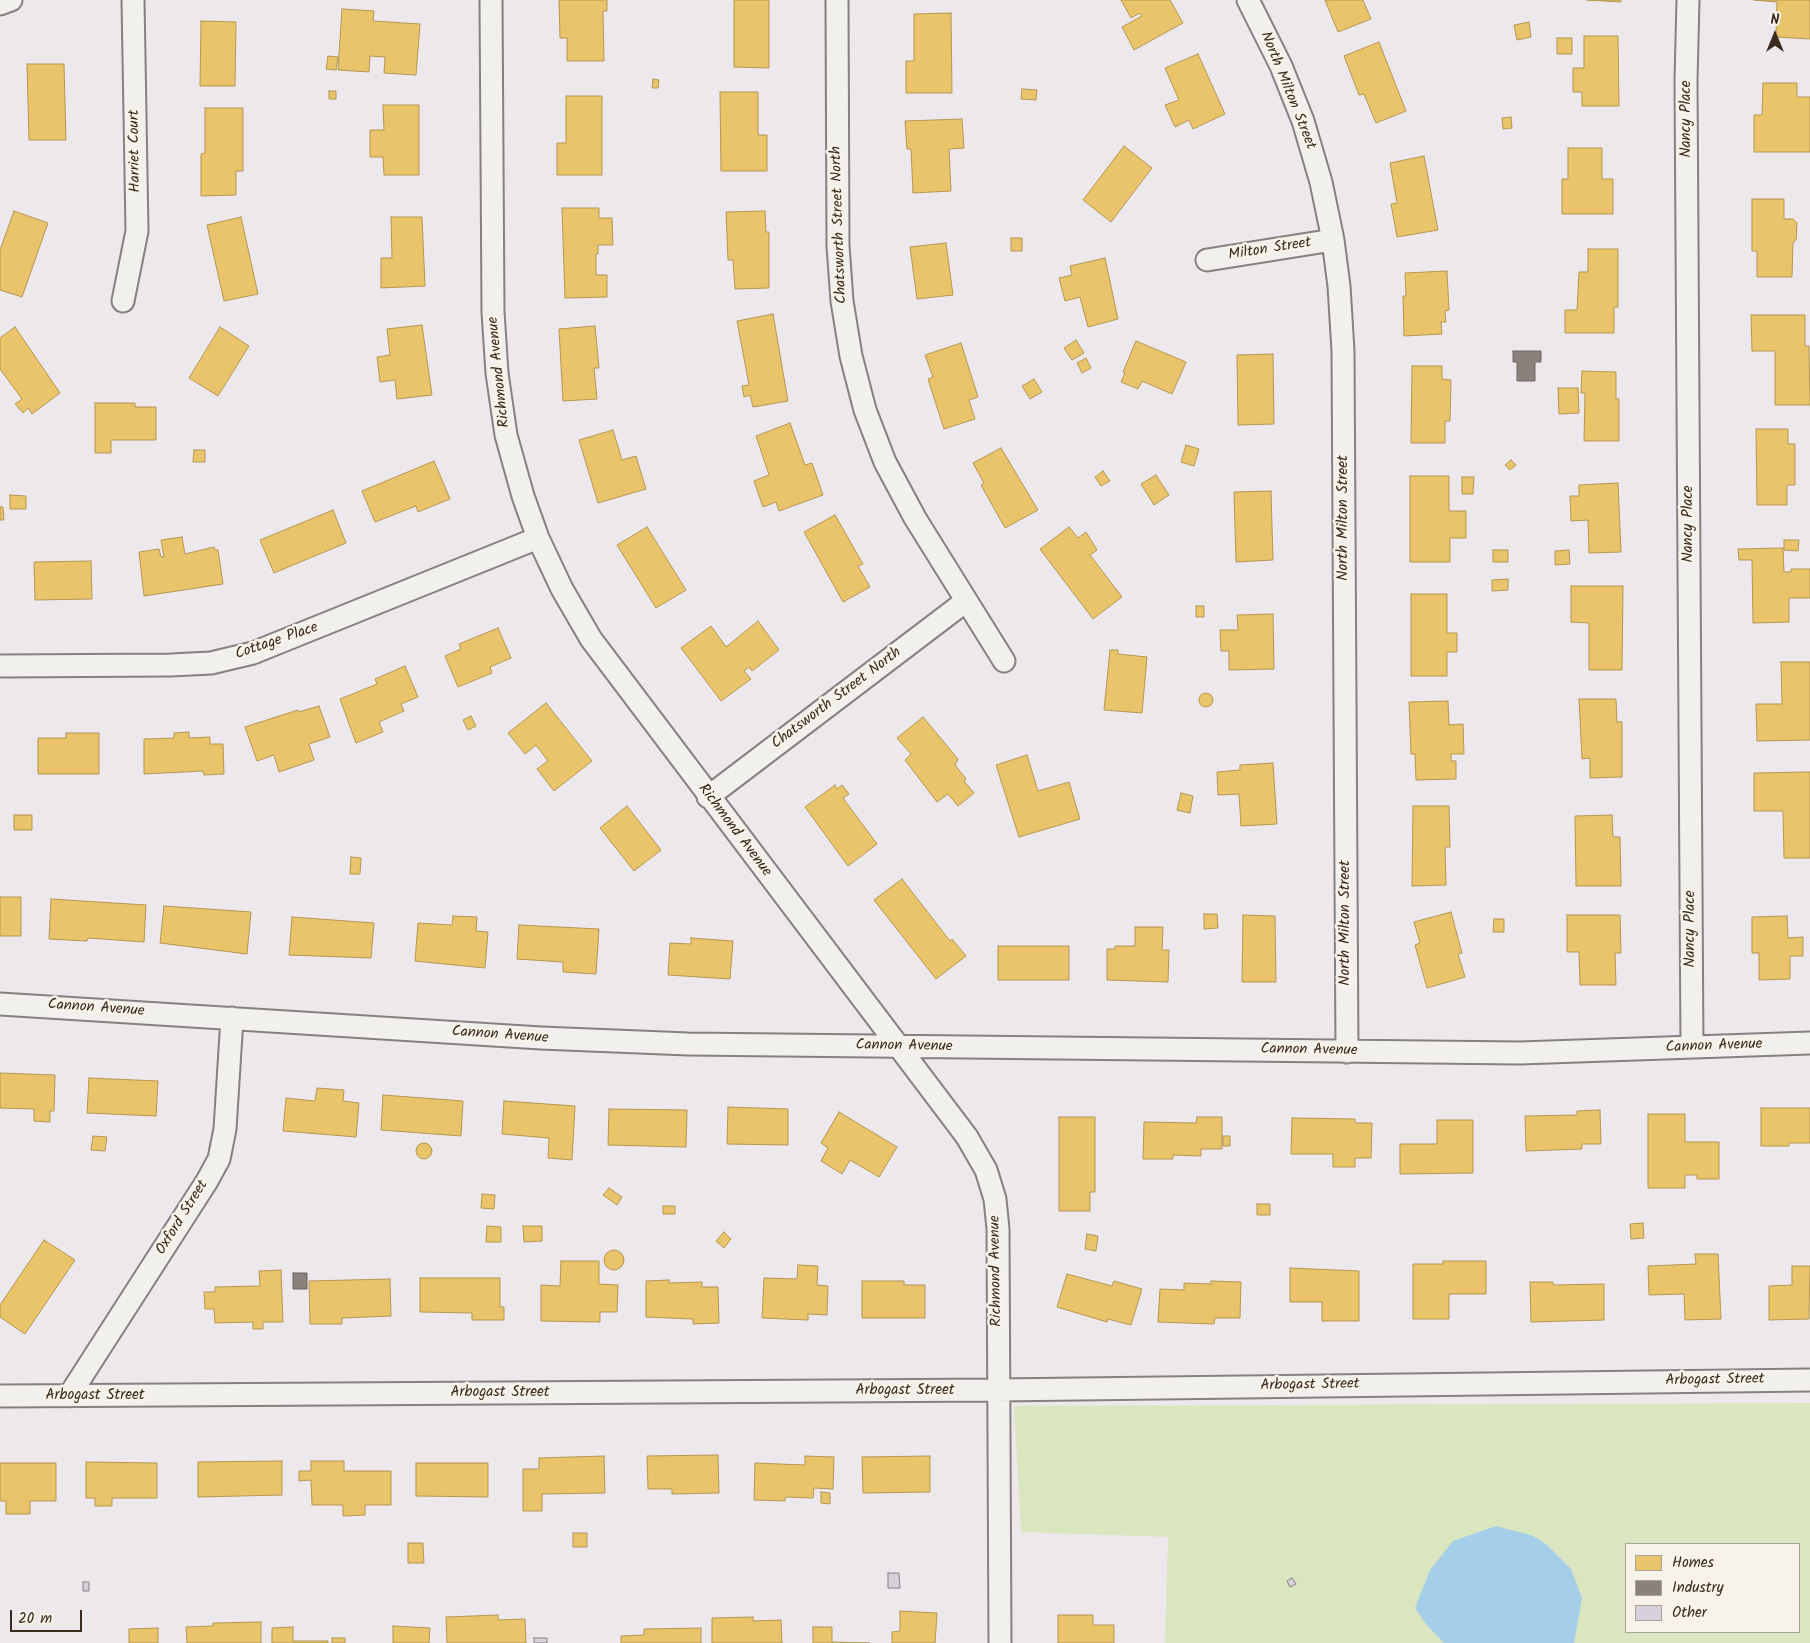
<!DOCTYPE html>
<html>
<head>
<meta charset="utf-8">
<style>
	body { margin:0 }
	#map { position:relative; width:1810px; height:1643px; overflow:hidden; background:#ece8ec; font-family:Kalam,sans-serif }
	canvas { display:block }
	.legend { position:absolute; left:1625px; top:1543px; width:175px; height:90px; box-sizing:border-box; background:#f7f3e8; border:1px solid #aca397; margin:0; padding:6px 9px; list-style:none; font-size:15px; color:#3b2a1e }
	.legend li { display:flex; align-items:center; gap:10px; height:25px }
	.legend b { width:25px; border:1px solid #aca397 }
	.north { position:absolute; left:1750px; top:10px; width:50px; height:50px; -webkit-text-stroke:4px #f7f3e8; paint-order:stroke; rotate:0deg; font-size:14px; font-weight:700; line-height:20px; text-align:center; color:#3b2a1e }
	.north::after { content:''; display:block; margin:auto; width:18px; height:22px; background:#3b2a1e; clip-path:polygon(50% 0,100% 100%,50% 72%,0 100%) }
	.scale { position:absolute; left:10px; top:1610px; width:72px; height:22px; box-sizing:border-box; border:2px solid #3b2a1e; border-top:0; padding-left:6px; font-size:15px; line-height:18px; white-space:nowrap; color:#3b2a1e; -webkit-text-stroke:4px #f7f3e8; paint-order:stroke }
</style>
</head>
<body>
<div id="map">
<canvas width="1810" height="1643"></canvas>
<ul class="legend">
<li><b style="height:14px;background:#e9c46a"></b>Homes</li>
<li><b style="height:14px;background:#8a817c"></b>Industry</li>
<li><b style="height:14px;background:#d6d1db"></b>Other</li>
</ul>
<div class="north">N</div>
<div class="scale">20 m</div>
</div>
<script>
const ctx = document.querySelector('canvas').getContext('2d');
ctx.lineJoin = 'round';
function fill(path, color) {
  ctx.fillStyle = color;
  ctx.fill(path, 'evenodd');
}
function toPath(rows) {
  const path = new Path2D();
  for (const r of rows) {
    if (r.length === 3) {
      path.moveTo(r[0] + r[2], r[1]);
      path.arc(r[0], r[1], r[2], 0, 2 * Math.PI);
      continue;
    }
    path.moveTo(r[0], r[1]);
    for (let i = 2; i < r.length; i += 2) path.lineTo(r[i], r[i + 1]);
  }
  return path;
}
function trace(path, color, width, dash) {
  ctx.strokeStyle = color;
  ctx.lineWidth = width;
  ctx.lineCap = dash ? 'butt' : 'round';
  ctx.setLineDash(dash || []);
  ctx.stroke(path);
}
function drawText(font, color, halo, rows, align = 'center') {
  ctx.font = font + ' Kalam,sans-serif';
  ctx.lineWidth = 5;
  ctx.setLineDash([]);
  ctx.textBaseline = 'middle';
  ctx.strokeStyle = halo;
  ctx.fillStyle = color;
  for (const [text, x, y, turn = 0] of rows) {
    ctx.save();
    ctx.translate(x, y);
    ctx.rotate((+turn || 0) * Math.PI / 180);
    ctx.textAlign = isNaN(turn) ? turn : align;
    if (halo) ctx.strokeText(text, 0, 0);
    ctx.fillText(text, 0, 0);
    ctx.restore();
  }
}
const green = toPath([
	[1810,1403,1810,1643,1165,1643,1168,1537,1021,1532,1014,1406],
	[1626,1544,1799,1544,1799,1632,1626,1632]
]);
const water = toPath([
	[1496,1526,1531,1535,1546,1544,1571,1569,1582,1598,1574,1643,1444,1643,1426,1624,1415,1608,1430,1570,1453,1541]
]);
const homes = toPath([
	[559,0,607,0,607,11,603,11,604,61,567,61,567,38,560,38,559,0],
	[734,0,769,0,769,68,734,67,734,0],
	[1121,0,1170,0,1183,23,1134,50,1122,27,1142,16,1140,13,1131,18,1121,0],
	[1325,0,1363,0,1371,19,1338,32,1325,0],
	[1587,0,1621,0,1621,2,1587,0],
	[1754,0,1810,0,1810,39,1776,37,1777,2,1754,0],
	[342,9,374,11,373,21,420,24,416,75,384,73,385,57,370,56,369,72,338,70,342,9],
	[951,13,952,93,906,93,906,61,914,61,914,14,951,13],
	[201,21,236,22,235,86,200,86,201,21],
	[1529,22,1531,37,1517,40,1514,25,1529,22],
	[1584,36,1618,36,1619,106,1582,106,1582,92,1573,92,1573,68,1584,68,1584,36],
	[1557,38,1572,38,1572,54,1557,54,1557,38],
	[1379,42,1406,111,1376,123,1364,94,1359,95,1344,56,1379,42],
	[1198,54,1225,114,1193,129,1189,120,1175,127,1165,105,1179,100,1165,68,1198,54],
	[328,56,338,57,336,70,326,69,328,56],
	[27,64,64,64,66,140,29,140,27,64],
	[653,79,659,80,658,88,652,88,653,79],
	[1763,83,1797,83,1797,97,1810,97,1810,152,1754,152,1754,115,1762,115,1763,83],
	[1022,89,1037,90,1036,100,1021,99,1022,89],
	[329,91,336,91,336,99,329,99,329,91],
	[720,92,758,92,758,135,767,135,767,171,721,171,720,92],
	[566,96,602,96,602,175,557,175,557,143,566,143,566,96],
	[383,105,419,105,419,175,384,175,383,157,370,157,370,130,384,130,383,105],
	[205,108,243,108,243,171,236,171,236,195,201,196,201,154,205,153,205,108],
	[1511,117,1512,128,1503,129,1502,118,1511,117],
	[962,119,964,148,949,149,951,191,913,193,911,149,907,149,905,121,962,119],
	[1124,146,1152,168,1111,222,1083,200,1124,146],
	[1568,148,1602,148,1602,179,1613,179,1613,214,1562,214,1562,179,1568,179,1568,148],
	[1424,156,1438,230,1397,237,1391,204,1397,203,1390,163,1424,156],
	[1752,199,1784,199,1784,219,1793,219,1797,223,1796,240,1793,243,1792,277,1757,277,1757,251,1752,251,1752,199],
	[562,208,599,208,599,218,612,218,613,245,598,245,598,254,596,254,596,275,607,275,607,297,565,298,562,208],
	[14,211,48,223,22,297,0,290,0,250,14,211],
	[765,211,766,232,769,232,769,288,735,289,733,260,728,260,726,212,765,211],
	[241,217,258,294,224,301,207,225,241,217],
	[391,217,422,217,425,286,381,288,381,258,392,258,391,217],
	[1011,238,1022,238,1022,251,1011,251,1011,238],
	[946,243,953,295,917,299,910,247,946,243],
	[1588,249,1618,249,1618,307,1614,307,1614,333,1565,333,1565,310,1577,310,1579,272,1588,272,1588,249],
	[1105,258,1118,319,1088,327,1080,297,1065,301,1059,278,1072,275,1070,266,1105,258],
	[1447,271,1449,310,1445,311,1446,322,1441,322,1442,334,1404,336,1403,296,1406,296,1405,273,1447,271],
	[773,314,788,401,753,407,750,395,744,397,742,386,749,385,737,321,773,314],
	[1751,315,1805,315,1805,346,1809,346,1810,405,1775,405,1775,351,1752,351,1751,315],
	[422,325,432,395,397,399,395,380,380,382,377,357,390,355,387,329,422,325],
	[595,326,599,368,594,368,597,399,563,401,559,329,595,326],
	[15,327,60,393,32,414,28,408,23,413,15,404,22,399,0,369,0,338,15,327],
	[220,327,249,346,218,396,189,378,220,327],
	[1076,340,1084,353,1072,360,1064,348,1076,340],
	[1136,341,1186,362,1172,394,1142,381,1138,389,1121,382,1125,373,1123,372,1136,341],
	[961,343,978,397,969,400,975,419,944,429,928,379,933,377,925,355,961,343],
	[1273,354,1274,424,1238,425,1237,355,1273,354],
	[1086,358,1091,368,1082,373,1077,363,1086,358],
	[1412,366,1442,366,1442,379,1451,380,1450,421,1445,421,1445,443,1411,443,1412,366],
	[1582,371,1616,372,1616,399,1619,399,1619,441,1584,441,1585,393,1581,393,1582,371],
	[1034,379,1042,392,1030,399,1022,386,1034,379],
	[1558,388,1578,388,1579,413,1559,414,1558,388],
	[95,403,135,403,135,407,156,407,156,440,111,440,111,453,95,453,95,403],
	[790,423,805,465,812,463,823,495,779,511,776,502,763,507,754,481,769,475,756,436,790,423],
	[1756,429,1788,429,1788,444,1795,444,1795,485,1787,485,1787,505,1757,505,1756,429],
	[613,430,622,460,636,456,646,489,598,503,579,440,613,430],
	[1186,445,1199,449,1194,466,1181,462,1186,445],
	[1001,448,1038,510,1005,528,981,485,984,483,973,463,1001,448],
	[194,450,205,450,205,462,193,462,194,450],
	[1511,460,1516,465,1510,470,1505,465,1511,460],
	[434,461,450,499,418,512,416,506,375,522,362,491,434,461],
	[1103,471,1110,481,1101,486,1095,477,1103,471],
	[1156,475,1169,495,1154,505,1141,484,1156,475],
	[1410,476,1449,476,1449,511,1466,511,1466,538,1450,538,1450,562,1410,562,1410,476],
	[1462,477,1474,477,1473,494,1462,494,1462,477],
	[1618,483,1621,552,1589,553,1588,520,1571,521,1570,496,1579,496,1579,485,1618,483],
	[1271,491,1273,560,1236,562,1234,492,1271,491],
	[10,495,26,496,26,509,10,509,10,495],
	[0,507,3,507,4,520,0,520,0,507],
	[333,510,346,543,274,573,260,540,333,510],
	[835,515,863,564,858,566,870,587,843,602,804,532,835,515],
	[647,527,686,590,656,608,617,545,647,527],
	[1069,527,1078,538,1086,532,1097,550,1090,555,1122,597,1093,619,1040,549,1069,527],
	[182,537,185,554,214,547,215,550,218,550,223,584,144,596,139,552,159,549,161,557,164,557,161,540,182,537],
	[1784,540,1799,540,1798,551,1784,550,1784,540],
	[1783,548,1784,572,1791,572,1791,569,1810,569,1810,598,1789,598,1789,622,1753,623,1752,560,1739,560,1738,549,1783,548],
	[1493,550,1508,550,1508,562,1493,562,1493,550],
	[1569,550,1570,564,1555,565,1555,551,1569,550],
	[91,561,92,599,35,600,34,562,91,561],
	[1508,579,1508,590,1492,591,1492,580,1508,579],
	[1571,586,1623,586,1622,670,1589,670,1589,623,1571,622,1571,586],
	[1411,594,1447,594,1447,633,1457,633,1457,652,1447,652,1447,676,1411,676,1411,594],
	[1196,606,1204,606,1204,617,1196,617,1196,606],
	[1273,614,1274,669,1229,670,1229,651,1221,651,1220,630,1238,630,1237,615,1273,614],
	[758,621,779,650,752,671,749,667,744,671,751,679,721,701,681,648,711,626,726,647,758,621],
	[498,628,511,658,490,667,492,673,458,687,445,656,461,649,459,644,498,628],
	[1110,650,1118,650,1118,654,1147,657,1142,713,1104,710,1110,650],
	[1781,662,1810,662,1810,740,1757,741,1756,704,1782,704,1781,662],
	[405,666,418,697,401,704,404,711,379,722,383,732,356,743,340,699,377,684,375,679,405,666],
	[1206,700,7],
	[1579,699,1616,699,1617,722,1622,722,1622,777,1590,778,1590,758,1582,759,1579,699],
	[1448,701,1449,725,1463,724,1464,754,1451,754,1451,761,1456,761,1456,779,1416,780,1415,754,1411,754,1409,702,1448,701],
	[546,703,592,761,554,791,537,769,548,761,536,745,525,754,508,733,546,703],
	[319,706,330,737,309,744,314,760,279,772,274,755,257,761,245,727,298,710,299,712,319,706],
	[471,716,476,726,468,730,463,720,471,716],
	[923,717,958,759,955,765,966,779,964,781,974,793,958,806,948,794,937,802,905,760,911,754,897,738,923,717],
	[189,732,189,738,210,737,210,744,223,744,224,774,204,775,203,771,144,774,144,739,174,738,174,733,189,732],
	[66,733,99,733,99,774,38,774,38,738,66,738,66,733],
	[1027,755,1038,791,1069,782,1080,819,1019,837,996,765,1027,755],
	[1273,763,1277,824,1241,826,1239,794,1218,795,1217,772,1240,770,1240,765,1273,763],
	[1810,772,1810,858,1784,858,1783,811,1754,811,1754,773,1810,772],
	[835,785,837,789,842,785,849,794,843,798,877,844,848,866,805,807,835,785],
	[1181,793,1193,796,1190,813,1177,810,1181,793],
	[627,806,661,850,634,871,600,828,627,806],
	[1413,806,1449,806,1450,847,1445,847,1446,885,1412,886,1413,806],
	[14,815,32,815,32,830,14,830,14,815],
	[1612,815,1613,837,1620,837,1621,886,1576,886,1575,816,1612,815],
	[351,857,361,858,360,874,350,874,351,857],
	[902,879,950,941,952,939,966,956,936,979,874,900,902,879],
	[0,897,21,897,21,936,0,936,0,897],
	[51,899,146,905,144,942,88,938,87,941,49,939,51,899],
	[164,906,251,912,247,954,160,943,164,906],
	[1451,912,1462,953,1458,954,1465,977,1427,988,1415,945,1420,943,1414,922,1451,912],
	[1204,914,1217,914,1218,928,1204,929,1204,914],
	[1243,915,1275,916,1276,982,1242,982,1243,915],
	[1567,915,1620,915,1621,953,1615,953,1616,985,1580,985,1579,952,1567,952,1567,915],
	[453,916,477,917,476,931,488,932,485,968,415,961,418,923,452,925,453,916],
	[1787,916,1788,938,1803,937,1803,956,1790,956,1790,979,1759,980,1759,953,1752,953,1752,917,1787,916],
	[292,917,374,923,371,958,289,955,292,917],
	[1494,919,1504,919,1504,932,1493,932,1494,919],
	[519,925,599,929,596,974,563,972,563,962,517,959,519,925],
	[1135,927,1163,927,1162,950,1169,950,1168,982,1107,980,1107,949,1115,949,1115,946,1135,946,1135,927],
	[691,938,733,941,730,979,668,975,670,943,691,944,691,938],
	[998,946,1069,946,1069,980,998,980,998,946],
	[0,1073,55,1075,54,1111,50,1111,50,1122,34,1121,34,1109,0,1108,0,1073],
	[89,1078,158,1081,156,1116,87,1113,89,1078],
	[317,1088,344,1090,343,1101,359,1103,356,1137,283,1131,286,1098,315,1101,317,1088],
	[383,1095,463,1101,461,1136,381,1130,383,1095],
	[504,1101,575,1106,572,1160,548,1158,549,1138,502,1134,504,1101],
	[728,1107,788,1109,788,1145,727,1144,728,1107],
	[1761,1108,1810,1108,1810,1143,1789,1143,1789,1146,1761,1146,1761,1108],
	[609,1109,687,1110,686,1147,608,1145,609,1109],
	[1600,1110,1601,1144,1582,1144,1582,1149,1526,1151,1525,1116,1577,1115,1577,1111,1600,1110],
	[839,1112,897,1147,879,1177,850,1160,842,1174,821,1161,828,1148,821,1143,839,1112],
	[1648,1114,1685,1114,1685,1142,1719,1142,1719,1179,1697,1179,1697,1175,1685,1175,1685,1188,1648,1188,1648,1114],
	[1059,1117,1095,1117,1095,1192,1090,1192,1090,1211,1059,1211,1059,1117],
	[1197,1117,1222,1117,1222,1149,1201,1149,1201,1156,1173,1155,1173,1159,1143,1159,1144,1122,1196,1123,1197,1117],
	[1292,1118,1355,1119,1355,1123,1372,1123,1371,1158,1355,1158,1355,1167,1333,1167,1333,1154,1291,1154,1292,1118],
	[1437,1120,1473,1120,1473,1173,1400,1174,1400,1144,1437,1144,1437,1120],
	[93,1136,107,1137,105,1151,91,1150,93,1136],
	[1223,1136,1230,1136,1230,1146,1223,1146,1223,1136],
	[424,1151,8],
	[609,1188,622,1197,617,1205,603,1195,609,1188],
	[482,1194,495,1195,494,1209,481,1208,482,1194],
	[1257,1204,1270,1204,1270,1215,1257,1215,1257,1204],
	[663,1206,675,1206,675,1214,663,1214,663,1206],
	[1643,1223,1644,1238,1631,1239,1630,1224,1643,1223],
	[487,1226,501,1227,501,1242,486,1242,487,1226],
	[523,1226,542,1226,542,1241,524,1242,523,1226],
	[724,1232,731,1239,724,1248,716,1241,724,1232],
	[1087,1234,1098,1236,1096,1251,1085,1249,1087,1234],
	[44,1240,75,1260,25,1334,0,1317,0,1305,44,1240],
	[614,1260,10],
	[1695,1254,1718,1254,1721,1319,1685,1320,1684,1294,1649,1295,1648,1266,1696,1264,1695,1254],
	[561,1261,599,1261,599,1284,618,1285,617,1312,600,1312,600,1322,541,1321,541,1285,560,1286,561,1261],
	[1443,1261,1486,1261,1486,1294,1449,1294,1449,1319,1413,1319,1413,1264,1443,1264,1443,1261],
	[798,1265,818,1266,817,1285,828,1286,827,1315,808,1314,808,1320,762,1318,764,1278,797,1279,798,1265],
	[1792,1266,1810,1266,1809,1319,1769,1320,1769,1286,1792,1285,1792,1266],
	[1290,1268,1359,1271,1359,1321,1322,1321,1322,1302,1290,1302,1290,1268],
	[281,1270,283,1322,263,1322,263,1329,253,1329,253,1322,215,1323,214,1309,205,1309,204,1292,215,1292,215,1287,260,1286,259,1271,281,1270],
	[1067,1274,1112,1286,1114,1281,1142,1289,1131,1325,1108,1319,1107,1322,1057,1307,1067,1274],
	[420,1278,500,1278,500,1307,504,1307,504,1320,472,1320,472,1313,420,1312,420,1278],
	[390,1279,391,1316,342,1318,342,1324,310,1324,309,1281,390,1279],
	[669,1280,669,1283,702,1282,702,1287,718,1287,719,1323,693,1324,693,1319,646,1317,646,1281,669,1280],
	[862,1281,904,1281,904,1285,925,1285,925,1318,862,1318,862,1281],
	[1211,1281,1241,1282,1240,1318,1215,1318,1214,1324,1158,1322,1160,1289,1184,1290,1184,1283,1211,1284,1211,1281],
	[1530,1282,1553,1282,1553,1285,1604,1284,1604,1320,1531,1322,1530,1282],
	[718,1455,719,1493,672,1494,672,1489,648,1489,647,1456,718,1455],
	[604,1456,605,1493,542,1494,542,1511,523,1511,523,1469,539,1469,539,1458,604,1456],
	[805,1456,834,1457,833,1489,814,1488,813,1498,785,1497,785,1501,754,1500,755,1463,805,1465,805,1456],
	[930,1456,930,1492,863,1493,862,1457,930,1456],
	[282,1461,282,1495,198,1497,198,1462,282,1461],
	[311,1461,344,1461,344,1471,391,1471,391,1505,365,1505,365,1515,343,1516,343,1505,312,1505,311,1480,299,1481,299,1471,311,1471,311,1461],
	[86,1462,157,1463,157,1498,112,1498,112,1506,95,1506,95,1498,86,1498,86,1462],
	[0,1463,56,1463,56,1501,30,1501,30,1514,6,1514,6,1501,0,1501,0,1463],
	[416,1463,488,1463,488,1497,416,1496,416,1463],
	[821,1492,830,1493,830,1504,821,1503,821,1492],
	[573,1533,587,1533,587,1547,573,1547,573,1533],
	[408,1543,423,1543,424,1563,408,1563,408,1543],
	[900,1611,937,1613,935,1643,892,1643,892,1632,900,1631,900,1611],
	[498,1615,498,1620,525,1619,526,1643,447,1643,446,1617,498,1615],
	[1058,1615,1093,1615,1093,1625,1114,1625,1114,1643,1058,1643,1058,1615],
	[753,1617,753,1621,781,1620,782,1643,712,1643,712,1618,753,1617],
	[261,1622,261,1643,187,1643,186,1627,213,1626,213,1623,261,1622],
	[393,1626,430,1628,429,1643,393,1643,393,1626],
	[293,1627,293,1641,328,1641,328,1643,272,1643,272,1628,293,1627],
	[813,1627,832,1627,832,1642,870,1643,813,1643,813,1627],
	[158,1628,158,1643,129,1643,129,1629,158,1628],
	[701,1628,701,1643,621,1643,621,1636,644,1635,644,1629,701,1628],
	[332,1638,345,1638,345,1643,332,1643,332,1638]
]);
const industry = toPath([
	[1513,351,1541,351,1541,362,1535,362,1535,381,1517,381,1517,362,1513,362,1513,351],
	[293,1273,307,1273,307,1289,293,1289,293,1273]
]);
const building = toPath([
	[888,1573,899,1573,900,1588,888,1588,888,1573],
	[1292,1578,1296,1584,1290,1587,1287,1581,1292,1578],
	[83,1582,89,1582,89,1591,83,1591,83,1582],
	[534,1638,547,1638,547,1643,534,1643,534,1638]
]);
const minor = toPath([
	[491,0,493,312,497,373,506,435,523,496,538,538,562,589,591,639,967,1137,986,1170,995,1199,998,1229,1000,1643],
	[837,0,838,246,842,301,851,356,865,410,885,462,915,518,1004,661],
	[1248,0,1281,66,1303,121,1321,182,1333,240,1339,286,1343,351,1347,1052],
	[1688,0,1686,80,1692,1047],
	[0,4,11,0],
	[1207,260,1333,240],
	[123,301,137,231,133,0],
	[0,666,171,665,211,663,253,653,538,538],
	[708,797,966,601],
	[0,1004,541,1038,688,1044,1520,1053,1810,1043],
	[0,1396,998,1390,1810,1380],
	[69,1396,207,1181,219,1159,225,1129,232,1018]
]);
const streetNames = [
	["North Milton Street",1287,91,68],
	["Nancy Place",1687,119,-90],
	["Harriet Court",136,151,-91],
	["Chatsworth Street North",840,225,-92],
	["Milton Street",1270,250,-9],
	["Richmond Avenue",500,372,-96],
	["North Milton Street",1344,518,-90],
	["Nancy Place",1689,524,-90],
	["Cottage Place",277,642,-19],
	["Chatsworth Street North",837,699,-37],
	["Richmond Avenue",734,831,53],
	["North Milton Street",1346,923,-90],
	["Nancy Place",1691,929,-90],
	["Cannon Avenue",96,1009,4],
	["Cannon Avenue",500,1036,4],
	["Cannon Avenue",904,1047,1],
	["Cannon Avenue",1714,1047,-2],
	["Cannon Avenue",1309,1051,1],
	["Oxford Street",183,1218,-58],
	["Richmond Avenue",997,1271,-91],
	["Arbogast Street",1715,1381,-1],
	["Arbogast Street",1310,1386,-1],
	["Arbogast Street",905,1391],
	["Arbogast Street",500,1393],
	["Arbogast Street",95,1396]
];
fill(green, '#d9e6bf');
fill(water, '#a5cfe8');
fill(homes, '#e9c46a');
trace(homes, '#b59653', 1);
fill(industry, '#8a817c');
trace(industry, '#726760', 1);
fill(building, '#d6d1db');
trace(building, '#868180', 1);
trace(minor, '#868180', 25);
trace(minor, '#f1f0ed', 21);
drawText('15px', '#3b2a1e', '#f7f3e8', streetNames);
</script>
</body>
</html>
